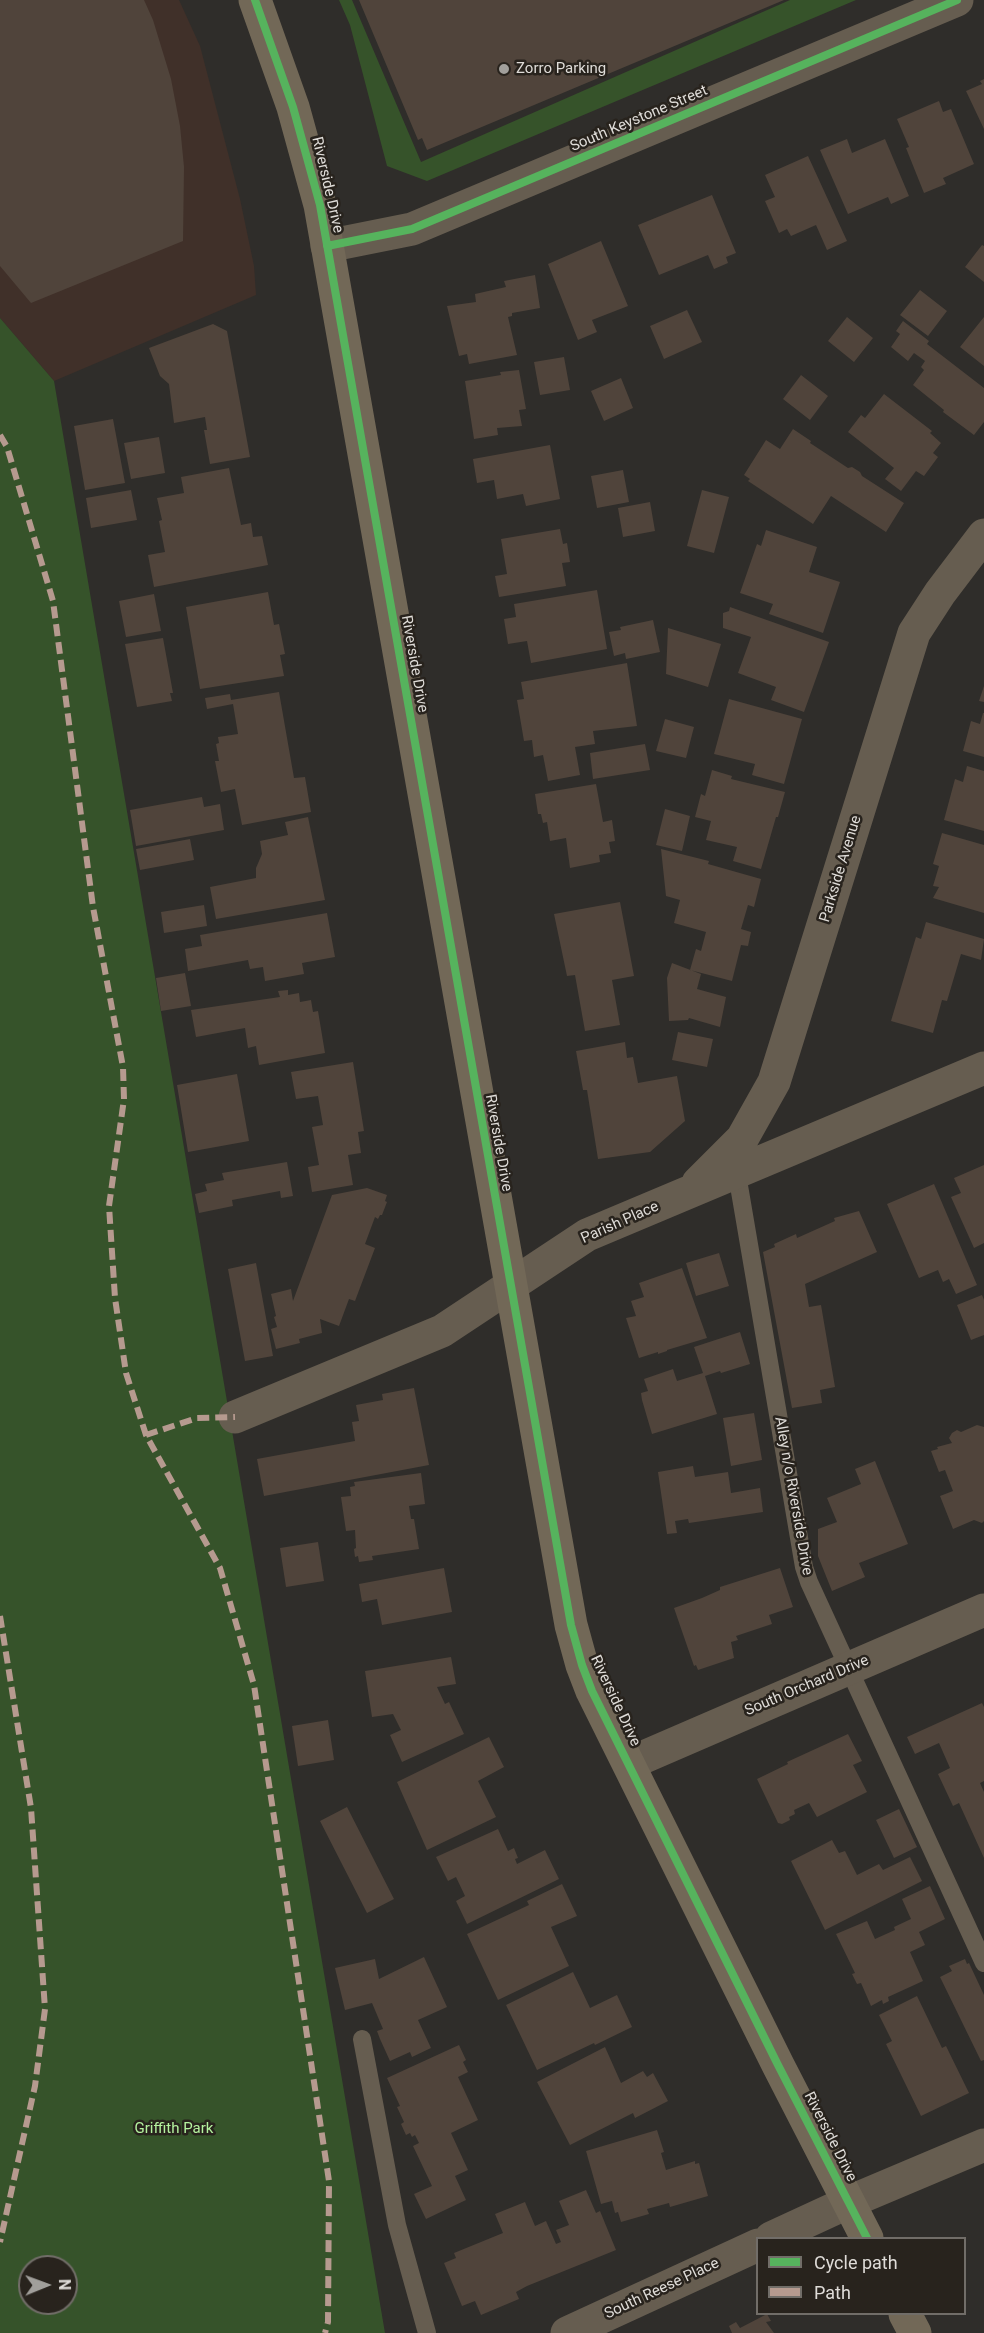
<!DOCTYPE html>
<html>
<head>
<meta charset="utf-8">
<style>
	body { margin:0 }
	#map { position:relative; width:984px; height:2333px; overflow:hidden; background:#2f2d2a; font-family:Roboto,sans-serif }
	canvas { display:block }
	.legend { position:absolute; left:756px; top:2237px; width:210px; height:78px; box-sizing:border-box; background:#28231d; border:2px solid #716d68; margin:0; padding:8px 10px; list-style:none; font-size:18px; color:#dfdcd8 }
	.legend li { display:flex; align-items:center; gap:12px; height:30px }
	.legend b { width:30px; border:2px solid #716d68 }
	.north { position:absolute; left:18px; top:2255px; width:60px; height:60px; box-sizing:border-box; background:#28231d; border:2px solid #716d68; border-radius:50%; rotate:89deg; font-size:16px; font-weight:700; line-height:24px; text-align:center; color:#dfdcd8 }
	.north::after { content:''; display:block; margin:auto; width:21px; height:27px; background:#a19f9b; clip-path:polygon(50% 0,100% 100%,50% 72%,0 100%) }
</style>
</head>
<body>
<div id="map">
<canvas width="984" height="2333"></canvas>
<ul class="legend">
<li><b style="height:8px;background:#56b35d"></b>Cycle path</li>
<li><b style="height:8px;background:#b69a8f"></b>Path</li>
</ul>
<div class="north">N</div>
</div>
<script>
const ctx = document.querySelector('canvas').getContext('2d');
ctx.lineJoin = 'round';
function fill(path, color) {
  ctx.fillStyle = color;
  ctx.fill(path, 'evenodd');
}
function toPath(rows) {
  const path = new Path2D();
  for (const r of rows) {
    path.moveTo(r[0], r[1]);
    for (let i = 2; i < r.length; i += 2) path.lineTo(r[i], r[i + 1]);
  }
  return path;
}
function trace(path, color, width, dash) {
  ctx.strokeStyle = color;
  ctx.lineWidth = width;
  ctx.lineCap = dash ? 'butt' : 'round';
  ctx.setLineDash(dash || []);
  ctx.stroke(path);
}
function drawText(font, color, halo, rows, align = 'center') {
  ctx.font = font + ' Roboto,sans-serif';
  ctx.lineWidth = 5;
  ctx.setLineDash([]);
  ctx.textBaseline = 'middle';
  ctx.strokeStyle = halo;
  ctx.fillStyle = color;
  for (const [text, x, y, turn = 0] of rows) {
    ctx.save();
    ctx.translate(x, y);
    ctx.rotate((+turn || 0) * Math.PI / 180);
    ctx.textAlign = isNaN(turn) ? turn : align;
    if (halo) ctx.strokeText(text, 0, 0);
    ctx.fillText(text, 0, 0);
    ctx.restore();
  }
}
const commercial = toPath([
	[0,0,179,0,200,46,240,199,254,266,256,295,54,381,0,318]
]);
const green = toPath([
	[339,0,352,0,421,162,790,0,856,0,427,181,387,166,350,25],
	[0,318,54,381,385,2333,0,2333],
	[30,2267,66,2267,66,2303,30,2303]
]);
const building = toPath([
	[0,0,144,0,153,20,171,79,180,126,184,167,183,241,31,303,0,266],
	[359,0,784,0,427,150,422,138,418,140],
	[984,79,984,129,966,91,982,84,980,81],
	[939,101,943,112,951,109,974,164,943,178,946,184,924,193,906,148,909,147,897,119],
	[847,139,852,153,885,139,909,196,891,204,888,197,848,214,820,150],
	[808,156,847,241,827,250,816,225,791,236,787,229,779,233,765,201,775,197,765,175],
	[712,195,736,253,726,257,728,263,714,269,708,255,659,275,638,225],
	[601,241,628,306,592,320,597,332,578,340,548,264],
	[982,245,984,246,984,282,965,267],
	[535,275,540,308,512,313,512,316,508,317,517,355,469,364,467,354,459,356,447,306,476,302,475,294,506,287,504,281],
	[920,290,947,311,928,336,900,315],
	[687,310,702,342,664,359,650,326],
	[847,317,873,338,854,362,828,341],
	[984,317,984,366,960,347],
	[903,321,929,341,927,344,984,388,984,422,974,435,943,412,944,410,913,385,924,370,921,367,925,361,914,353,908,361,891,347,900,334,896,331],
	[213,324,227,331,250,457,210,464,204,430,207,430,205,417,174,423,169,384,160,376,149,348],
	[564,357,570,390,540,395,534,362],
	[519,370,526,409,519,410,522,426,497,428,498,435,474,439,465,381,501,375,500,372],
	[801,375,828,396,810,420,783,399],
	[621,378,633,408,604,421,591,391],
	[884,394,932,431,930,433,941,443,933,453,938,457,924,476,916,471,901,491,885,479,894,468,848,432,861,415,865,418],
	[113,419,125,483,85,490,74,426],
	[793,429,811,441,810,443,848,468,852,467,860,472,862,476,904,503,886,532,831,496,813,524,748,481,750,479,744,475,766,440,780,449],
	[159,437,165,473,131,479,124,443],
	[550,445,560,499,526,506,523,494,497,499,494,480,477,483,473,459],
	[229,468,241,525,251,523,253,537,262,536,268,565,154,587,148,555,165,552,159,521,162,520,157,498,184,493,181,477],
	[623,470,629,502,597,508,591,476],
	[131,490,137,520,91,528,86,498],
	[702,490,729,497,714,553,687,546],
	[650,502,655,531,623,537,618,508],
	[560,529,563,544,567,543,570,562,562,563,566,586,499,597,495,576,507,574,501,539],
	[766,530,817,547,809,572,840,582,823,633,769,614,773,604,740,593,757,544,761,546],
	[597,590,607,649,531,663,527,641,508,644,504,619,516,617,514,604],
	[268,592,274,625,279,624,285,654,280,655,284,676,200,689,186,607],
	[154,594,161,631,126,637,119,601],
	[730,607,829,642,804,712,771,700,776,687,738,673,751,637,723,628,723,613,729,611],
	[653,620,660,652,626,659,625,653,614,656,609,632,621,630,620,627],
	[668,628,721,644,708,687,666,674],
	[163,638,173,693,170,693,172,701,137,707,125,644],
	[627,663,637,726,593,731,595,744,575,747,580,775,548,781,543,755,534,757,532,740,524,741,517,700,524,699,521,682],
	[984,686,984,702,979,701],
	[279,692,294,778,305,777,311,812,242,825,235,789,221,792,215,761,219,761,216,744,219,743,218,737,238,734,233,704,207,709,205,698,230,694,231,700],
	[729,699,802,719,784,784,752,775,755,764,714,754],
	[983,713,984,713,984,757,963,751,971,721,980,724],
	[665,719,694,727,686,758,656,751],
	[645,744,650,770,593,779,590,753],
	[967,766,984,771,984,831,944,820,955,779,963,782],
	[712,770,732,776,731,779,785,792,778,817,776,817,761,869,733,861,737,847,706,840,711,821,695,817,701,794,705,796],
	[596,784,603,822,612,820,615,841,609,842,611,853,599,855,600,862,570,868,566,838,550,841,547,822,543,823,541,814,538,814,535,794],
	[202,797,204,807,220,804,224,830,136,846,130,810],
	[665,809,690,816,682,851,656,845],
	[308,817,325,900,216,919,210,887,256,878,256,868,262,854,260,841,288,835,285,822],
	[942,833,984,845,984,913,933,898,939,887,933,886,939,866,933,864],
	[190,839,194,860,140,870,136,849],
	[661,849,709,861,708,864,761,879,754,907,748,905,741,929,751,932,748,946,741,945,732,981,690,970,696,949,701,951,706,932,674,923,680,900,666,896],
	[620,902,634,976,612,980,620,1025,585,1031,575,975,567,976,554,914],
	[204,905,207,926,164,933,161,912],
	[327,913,335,957,302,963,304,974,265,981,263,967,250,969,248,960,188,971,185,949,202,946,200,935],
	[926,922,984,939,981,960,961,954,947,1001,942,1000,933,1033,891,1021,916,937,921,939],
	[672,963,701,974,697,989,726,997,720,1027,689,1018,688,1020,669,1021,667,978],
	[185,973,191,1006,161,1011,156,978],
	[288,990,288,995,299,993,300,1002,311,1000,313,1012,318,1011,325,1053,259,1065,256,1046,248,1048,245,1028,196,1037,191,1010,280,997,278,991],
	[678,1032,713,1039,707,1067,672,1060],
	[625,1042,627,1058,633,1057,638,1083,677,1076,685,1121,650,1152,598,1159,587,1090,583,1090,576,1051],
	[353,1062,364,1131,358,1132,361,1153,348,1155,353,1185,312,1192,308,1167,319,1165,312,1127,323,1125,318,1096,296,1099,291,1072],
	[237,1074,249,1141,188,1152,177,1085],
	[287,1162,293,1196,281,1198,280,1191,232,1200,233,1206,199,1213,195,1194,207,1191,205,1184,224,1180,222,1173],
	[984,1165,984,1243,974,1248,951,1197,961,1193,954,1178],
	[934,1184,977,1285,956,1294,949,1279,943,1282,938,1270,919,1278,887,1204],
	[367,1188,387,1195,385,1201,387,1202,382,1215,380,1215,378,1219,375,1217,365,1244,375,1248,355,1301,349,1299,339,1326,320,1319,322,1333,299,1339,300,1343,276,1349,271,1329,277,1327,274,1317,276,1316,271,1294,291,1289,293,1301,332,1195],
	[859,1211,877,1252,805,1284,809,1307,821,1305,835,1387,820,1390,822,1403,792,1408,763,1252,775,1247,774,1244,796,1234,797,1238,835,1221,834,1218],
	[719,1253,729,1286,696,1296,686,1263],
	[256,1263,273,1356,245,1361,228,1269],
	[682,1268,707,1338,667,1350,667,1351,658,1354,658,1352,639,1358,626,1318,636,1316,631,1301,644,1297,639,1283],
	[982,1295,984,1300,984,1335,971,1340,957,1305],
	[740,1332,750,1364,721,1373,720,1371,705,1376,717,1414,652,1434,642,1400,641,1393,648,1391,644,1379,673,1369,677,1381,703,1373,694,1347],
	[414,1388,429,1465,264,1496,257,1459,355,1441,352,1422,359,1421,356,1405,383,1400,382,1394],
	[754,1413,762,1460,731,1466,723,1418],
	[977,1425,984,1427,984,1521,982,1523,974,1520,953,1529,940,1496,953,1491,945,1470,939,1472,931,1451,938,1449,937,1447,952,1443,949,1438,952,1433,957,1430,961,1432],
	[875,1461,908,1544,859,1563,865,1577,832,1591,818,1556,818,1529,837,1522,827,1498,861,1484,855,1469],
	[693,1466,695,1477,728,1472,731,1493,760,1488,763,1512,689,1523,688,1519,675,1521,677,1533,667,1534,658,1472],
	[421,1473,425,1504,409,1506,411,1519,414,1519,419,1549,372,1556,373,1560,359,1562,358,1556,355,1557,354,1549,356,1548,355,1530,346,1531,341,1497,351,1496,350,1487,355,1486,354,1482],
	[318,1542,324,1581,286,1587,280,1548],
	[444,1568,452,1612,382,1625,377,1599,362,1602,359,1584],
	[780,1568,793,1607,769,1615,772,1624,736,1636,738,1640,731,1642,734,1658,698,1670,696,1665,694,1666,674,1608,702,1598,720,1590,720,1587],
	[451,1657,456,1684,437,1687,445,1704,449,1702,464,1734,402,1762,390,1735,401,1730,393,1714,372,1717,365,1671],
	[982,1703,984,1707,984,1781,980,1783,984,1792,984,1858,959,1803,953,1806,938,1774,950,1768,939,1743,915,1754,907,1737],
	[328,1720,334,1760,298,1766,292,1726],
	[848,1734,862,1761,853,1765,867,1792,817,1817,809,1803,794,1810,795,1814,789,1817,790,1820,782,1824,778,1823,757,1779,788,1764,787,1762],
	[489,1737,504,1767,478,1781,496,1817,427,1850,397,1782],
	[347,1807,394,1899,367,1913,320,1821],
	[899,1809,917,1847,894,1858,876,1820],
	[498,1829,508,1851,514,1848,518,1858,515,1859,517,1864,545,1850,559,1879,467,1924,456,1901,465,1896,456,1877,448,1881,436,1857],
	[832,1840,839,1853,845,1851,857,1875,879,1864,883,1870,910,1857,922,1881,825,1930,791,1861],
	[562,1884,577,1916,551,1927,569,1966,498,2000,467,1934,529,1905,527,1901],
	[930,1886,945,1919,919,1932,925,1945,910,1952,923,1981,888,1997,889,2001,883,2004,882,2000,871,2006,861,1983,857,1984,852,1974,855,1973,836,1934,867,1921,875,1939,895,1930,894,1927,911,1919,902,1899],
	[424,1957,447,2007,418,2020,431,2048,412,2057,410,2052,390,2061,380,2039,377,2031,383,2029,372,2003,345,2010,335,1968,375,1959,379,1979],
	[965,1959,967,1964,969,1963,984,1995,984,2060,981,2061,940,1977,952,1971,949,1966],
	[573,1972,590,2008,617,1995,632,2027,595,2045,594,2043,537,2070,506,2005],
	[917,1996,942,2048,946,2046,969,2093,921,2116,886,2044,892,2041,879,2015],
	[459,2045,466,2060,463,2062,468,2072,458,2077,478,2120,451,2133,468,2170,455,2176,466,2200,426,2219,414,2194,432,2186,413,2146,419,2143,415,2135,412,2137,410,2133,406,2135,401,2124,404,2122,397,2107,400,2106,387,2078],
	[605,2047,621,2083,643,2071,647,2077,653,2073,668,2101,635,2118,633,2113,570,2145,537,2082],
	[657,2130,664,2152,661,2153,666,2170,695,2161,695,2164,699,2163,708,2196,670,2207,669,2203,647,2209,649,2214,621,2222,618,2212,615,2213,612,2201,601,2204,586,2151],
	[586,2190,596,2213,600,2211,616,2250,527,2286,516,2292,519,2299,481,2315,475,2301,462,2306,444,2263,456,2258,454,2253,503,2233,495,2214,525,2202,535,2226,546,2221,556,2244,561,2242,556,2230,569,2225,559,2201],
	[767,2314,771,2321,766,2322,774,2333,732,2333,729,2326,736,2322,740,2328]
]);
const lane = toPath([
	[737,1174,804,1567,809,1582,984,1963],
	[362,2039,397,2225,427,2333]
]);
const street = toPath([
	[327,246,412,229,957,0],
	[698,1183,742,1139,774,1082,914,633,940,593,984,535],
	[235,1417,442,1331,587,1235,984,1068],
	[630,1763,984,1610],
	[771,2238,849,2202,984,2145],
	[567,2333,758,2245]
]);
const secondary = toPath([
	[255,0,293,107,320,205,571,1625,582,1665,592,1691,778,2065,867,2238],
	[905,2314,915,2333]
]);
const quiet = toPath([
	[0,435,7,447,53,601,93,907,123,1067,124,1099,109,1206,115,1298,126,1373,146,1435,220,1568,254,1685,329,2181,328,2322,325,2333],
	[146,1435,197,1418,235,1417],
	[0,1616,31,1808,45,2009,35,2086,0,2242]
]);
const cycleway = toPath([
	[255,0,293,107,320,205,571,1625,582,1665,592,1691,778,2065,867,2238],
	[327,246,412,229,957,0]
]);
const markers = [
	[504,69,6,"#a19f9b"]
];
const poiNames = [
	["Zorro Parking",516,69]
];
const streetNames = [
	["South Keystone Street",639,119,-23],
	["Riverside Drive",327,185,77],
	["Riverside Drive",414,664,80],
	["Parkside Avenue",841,869,-73],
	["Riverside Drive",498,1143,80],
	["Parish Place",620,1223,-24],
	["Alley n/o Riverside Drive",793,1496,80],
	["South Orchard Drive",807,1686,-23],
	["Riverside Drive",615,1701,65],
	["Riverside Drive",830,2137,63],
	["South Reese Place",662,2289,-25]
];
const parkNames = [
	["Griffith Park",174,2129]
];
fill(commercial, '#403029');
fill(green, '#36532a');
fill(building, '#50443b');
trace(lane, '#665d50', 18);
trace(street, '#665d50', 33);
trace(secondary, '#726857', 33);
trace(quiet, '#b69a8f', 6, [12, 6]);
trace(cycleway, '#56b35d', 8);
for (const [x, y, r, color] of markers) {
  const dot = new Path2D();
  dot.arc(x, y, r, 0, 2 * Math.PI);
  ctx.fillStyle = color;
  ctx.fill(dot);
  trace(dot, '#28231d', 2);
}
drawText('15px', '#dfdcd8', '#28231d', poiNames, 'left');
drawText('15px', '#dfdcd8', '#28231d', streetNames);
drawText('15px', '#b5f29f', '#28231d', parkNames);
</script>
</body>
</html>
